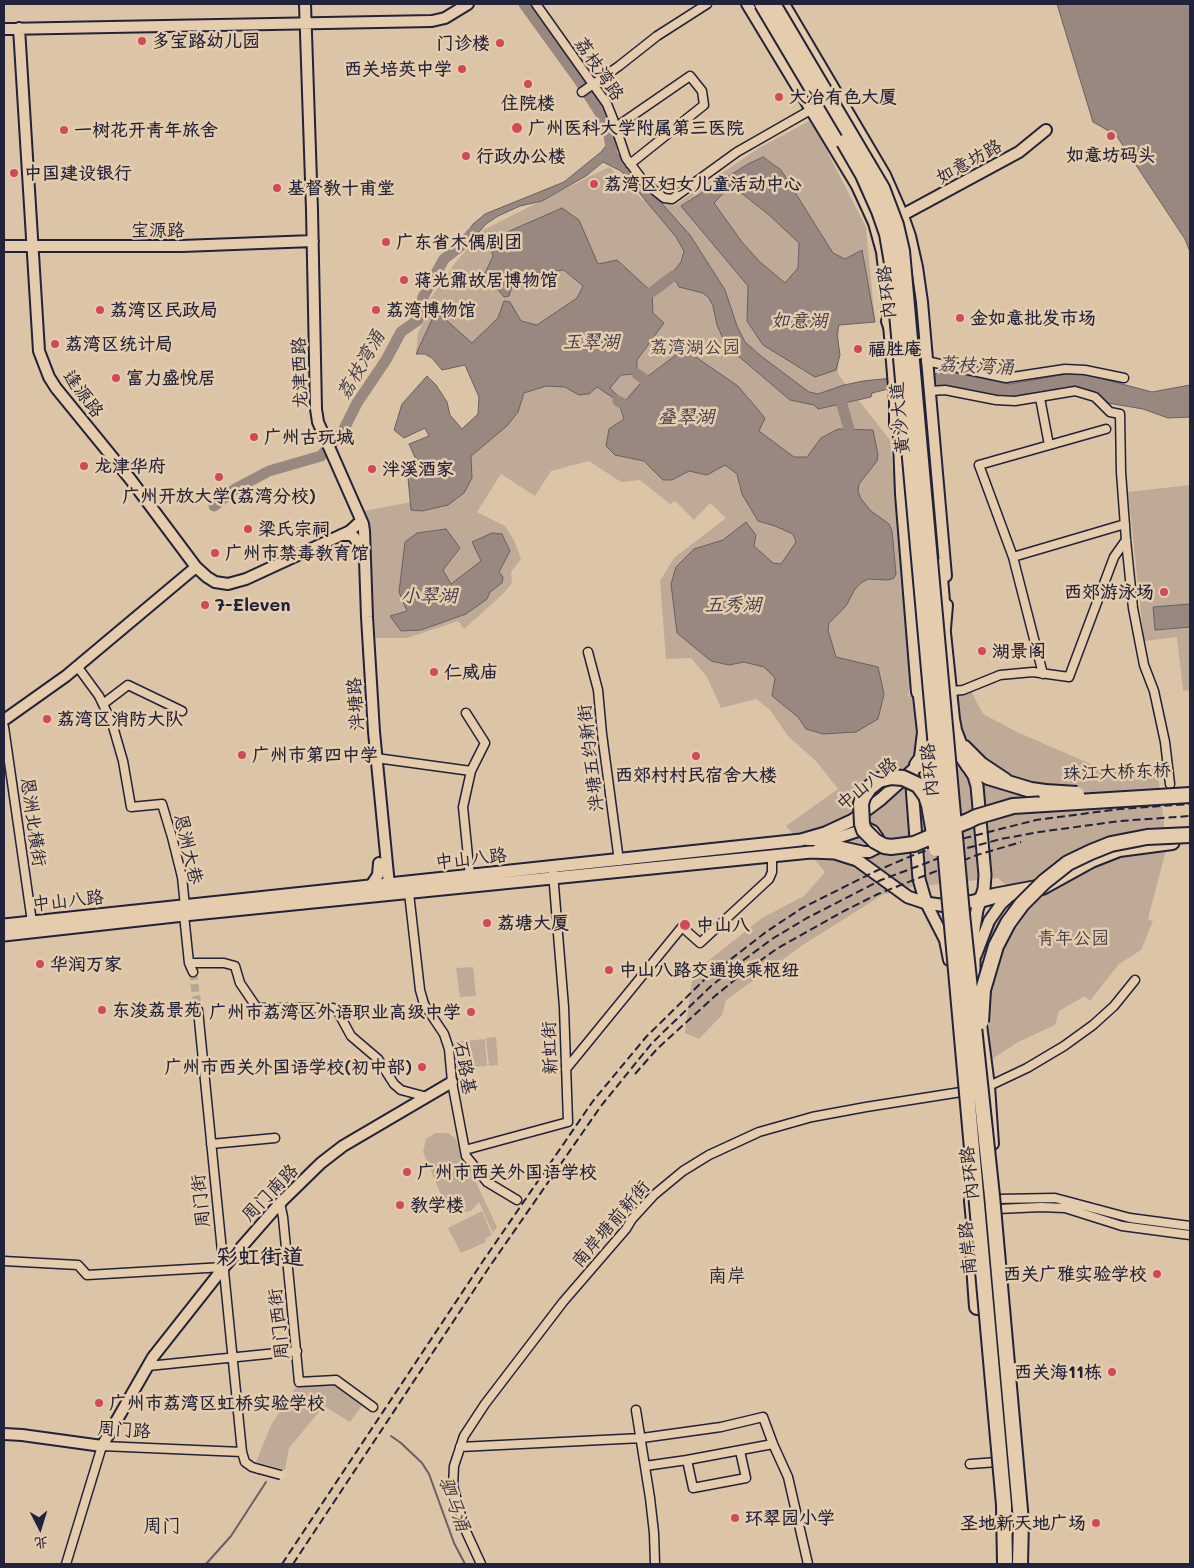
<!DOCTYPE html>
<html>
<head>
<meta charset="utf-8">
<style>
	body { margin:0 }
	#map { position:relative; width:1194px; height:1568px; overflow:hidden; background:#dcc5a7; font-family:Mali,"LXGW WenKai TC",sans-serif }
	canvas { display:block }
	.frame { position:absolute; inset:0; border:5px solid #22223b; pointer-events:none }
	.north { position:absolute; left:15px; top:1503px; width:50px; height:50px; -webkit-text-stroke:4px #e4ccac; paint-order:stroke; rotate:175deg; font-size:14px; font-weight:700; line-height:20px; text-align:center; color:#22223b }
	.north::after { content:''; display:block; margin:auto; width:18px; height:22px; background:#22223b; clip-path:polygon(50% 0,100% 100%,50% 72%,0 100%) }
</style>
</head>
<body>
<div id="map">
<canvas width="1194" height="1568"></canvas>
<div class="frame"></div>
<div class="north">北</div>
</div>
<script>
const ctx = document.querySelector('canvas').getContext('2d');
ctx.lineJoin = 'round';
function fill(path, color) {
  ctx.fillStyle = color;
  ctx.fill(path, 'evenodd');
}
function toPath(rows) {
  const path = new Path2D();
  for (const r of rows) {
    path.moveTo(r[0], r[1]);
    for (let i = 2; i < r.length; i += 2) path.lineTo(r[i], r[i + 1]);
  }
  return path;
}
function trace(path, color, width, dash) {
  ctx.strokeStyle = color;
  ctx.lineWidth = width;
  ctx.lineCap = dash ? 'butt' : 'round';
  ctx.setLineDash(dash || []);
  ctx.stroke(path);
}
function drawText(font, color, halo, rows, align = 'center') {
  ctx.font = font + ' Mali,"LXGW WenKai TC",sans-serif';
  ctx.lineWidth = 5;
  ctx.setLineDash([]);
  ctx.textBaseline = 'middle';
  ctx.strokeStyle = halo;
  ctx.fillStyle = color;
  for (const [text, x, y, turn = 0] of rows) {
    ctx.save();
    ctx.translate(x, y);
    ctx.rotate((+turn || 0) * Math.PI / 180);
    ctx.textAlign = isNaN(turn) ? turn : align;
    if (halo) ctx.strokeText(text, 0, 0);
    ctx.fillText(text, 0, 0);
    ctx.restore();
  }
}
const green = toPath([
	[811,120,866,227,875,322,839,325,838,374,890,440,912,676,908,696,971,691,983,714,1017,732,1102,769,1157,767,1167,846,1148,919,1153,921,1141,950,1119,964,1090,1001,1085,996,1059,1011,1055,1025,1018,1042,994,1058,989,1059,986,1031,987,1009,982,995,984,949,997,914,1009,914,1022,899,998,878,912,887,882,895,803,945,726,1000,722,1015,699,1039,685,1033,693,973,762,918,804,896,825,872,786,826,838,789,817,762,788,736,770,710,756,699,721,708,707,677,691,658,666,659,660,581,674,558,726,518,710,503,694,520,675,501,670,504,640,480,621,482,589,461,551,471,535,496,501,474,477,512,505,526,514,540,521,559,511,572,512,583,502,595,464,629,458,621,407,638,375,638,371,551,368,525,364,511,411,502,408,478,418,464,409,444,429,436,425,428,404,438,394,430,402,404,427,376,436,385,447,402,450,415,462,429,478,414,479,397,465,365,442,370,432,358,425,354,416,354,418,333,429,312,428,302,455,263,485,229,609,167,643,200,675,205,759,148],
	[1190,485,1190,690,1183,691,1177,637,1144,641,1128,492],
	[473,967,476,996,460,997,456,968],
	[496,1037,498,1065,489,1066,486,1038],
	[485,1039,487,1066,457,1068,454,1042],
	[435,1133,448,1133,455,1138,497,1227,493,1233,479,1202,471,1211,462,1213,452,1211,445,1204,423,1152,426,1139],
	[482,1211,492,1235,485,1239,486,1242,461,1253,448,1228],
	[334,1384,364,1403,350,1422,324,1406,289,1448,285,1470,256,1462,271,1425,296,1387]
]);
const water = toPath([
	[1057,4,1190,4,1190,252,1185,239,1116,135,1093,122,1057,4],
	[605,147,615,147,615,151,690,235,725,290,737,326,745,342,761,356,809,392,818,394,844,385,863,381,952,372,1010,384,1067,374,1084,374,1152,392,1190,385,1190,417,1168,418,1143,409,1108,403,1095,397,1075,391,1015,401,944,387,888,389,872,393,871,397,818,409,814,405,790,400,737,355,724,341,717,325,713,306,709,298,703,293,679,287,673,276,673,272,681,262,684,251,676,237,621,171,603,162,586,176,542,201,520,206,498,216,486,224,467,246,460,243,473,224,485,214,564,182,601,152,605,147],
	[763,157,781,170,833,253,845,259,862,250,875,322,839,325,837,334,840,355,836,370,815,377,763,345,747,321,748,286,681,206,748,164,763,157],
	[731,185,768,214,799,243,798,268,785,283,759,261,742,242,714,203,731,185],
	[562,208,579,220,598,264,617,260,652,292,653,313,664,323,637,360,637,374,621,375,610,388,618,396,618,401,597,387,589,394,579,395,565,387,546,386,524,393,518,412,507,426,471,456,472,478,464,493,448,505,422,511,411,510,408,478,418,464,409,444,429,436,425,428,404,438,394,430,402,404,427,376,436,385,447,402,450,415,462,429,478,414,479,397,465,365,442,370,432,358,425,354,416,354,436,311,472,343,498,318,504,301,510,302,521,321,537,325,577,298,583,286,564,270,527,275,513,283,509,296,504,297,485,273,493,256,489,240,562,208],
	[684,349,738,386,765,418,759,431,794,457,807,457,821,438,838,429,873,430,878,455,877,461,859,484,858,491,861,499,871,511,889,524,892,531,896,574,894,578,889,580,868,579,861,583,855,589,846,606,829,623,828,630,836,657,878,667,884,694,878,719,856,732,823,734,806,729,798,717,772,696,775,678,764,667,744,662,729,665,711,661,677,633,671,584,676,567,694,549,723,540,746,522,756,535,754,546,773,563,781,564,796,542,793,534,775,526,758,521,742,494,737,474,725,465,707,475,689,471,672,480,663,480,644,461,615,455,606,446,609,429,624,419,620,407,644,379,684,349],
	[446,529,460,548,443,570,451,584,481,561,472,542,492,533,502,534,510,551,499,572,503,577,502,583,490,592,487,599,466,614,421,630,401,631,390,616,407,611,399,592,405,542,417,533,446,529],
	[1190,604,1190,627,1155,630,1153,607,1190,604]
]);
const stream = toPath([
	[391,1436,401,1443,422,1463,429,1474,454,1543,465,1564],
	[206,1564,231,1536,266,1482]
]);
const river = toPath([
	[524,4,579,80,602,116,608,130,612,153],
	[652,292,673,276],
	[637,374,644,379],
	[840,398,849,429],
	[618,401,623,404],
	[214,506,235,489,269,471,321,456,343,431,357,403,386,360,401,332,418,320,423,297,444,259,462,245,472,233]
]);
const streetTunnel = toPath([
	[193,972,198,1010]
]);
const street = toPath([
	[536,4,607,104,613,119,626,158,644,182,664,198,672,199,737,152,814,108],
	[582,92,619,66,657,36,707,4],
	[616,127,690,76,702,91,704,105,630,164],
	[926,361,1006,378,1065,369,1085,370,1124,378],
	[929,391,945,390,996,400,1015,401,1075,391,1095,397,1110,412,1120,414,1121,472,1126,540,1133,608,1144,665,1154,691,1165,742,1170,784],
	[1040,398,1049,445],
	[1013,557,979,465,1106,429],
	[588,652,598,690,602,734,619,861],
	[77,666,99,696,112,723,123,761,131,807,162,804,172,837,182,877,185,906,184,915,189,963,193,972],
	[1043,674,1013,557,1125,524],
	[952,691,963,690,1000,675,1033,672,1069,677,1114,557,1126,540],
	[103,704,128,685,182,711],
	[466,713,485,743,471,771,463,807,470,876],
	[4,727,32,922],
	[376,758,471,771],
	[409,893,420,990,424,1004,444,1034,449,1049,452,1082,466,1156,487,1182,517,1200],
	[189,963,224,963,235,966,240,983,257,1008,333,1008,338,1012,351,1036,378,1059,394,1084,401,1090,427,1097],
	[198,1010,242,1452,245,1462,252,1467,259,1469],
	[566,1069,682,927,700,943,769,879,772,872,772,857],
	[989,1086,1027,1068,1064,1046,1093,1025,1114,1006,1135,980],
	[211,1144,275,1138],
	[465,1150,568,1122,564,1007,553,873],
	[997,1199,1055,1198,1130,1218,1190,1226],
	[280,1203,283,1217,299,1382,336,1380,373,1407],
	[998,1209,1041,1207,1065,1208,1122,1226,1190,1235],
	[4,1261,78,1265,87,1275,224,1267],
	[148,1366,297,1351],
	[636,1410,650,1498,654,1533,655,1564],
	[460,1447,642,1438,721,1427,763,1417,773,1444,788,1477,808,1564],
	[687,1460,693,1488,746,1478,740,1451],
	[970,1464,998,1462],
	[645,1466,687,1460,773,1444],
	[66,1564,102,1446,242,1452],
	[481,1564,464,1527,453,1486,454,1466,464,1436,485,1404,563,1302,626,1229,632,1219,654,1195,683,1171,709,1155,759,1132,812,1117,866,1107,961,1092]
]);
const secondary = toPath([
	[305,4,312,210,316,409,318,422,363,524,364,531,367,617,374,732,389,885],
	[747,4,857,186,874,223,882,252,886,286,895,400,895,424],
	[784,4,885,175,903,216,910,236,917,267,922,302,946,576],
	[19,28,39,351,49,377,56,388,131,480,196,567,207,577,215,582,228,584,246,579,350,531,361,521],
	[4,29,432,21,445,18,468,4],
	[897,218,1019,152,1046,130],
	[4,246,182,246,313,241],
	[341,535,350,535,354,537,359,545,359,554],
	[944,623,954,719,956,730,966,756],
	[945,629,947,605],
	[918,687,923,732,920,757],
	[4,720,66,676,196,567],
	[965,746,982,763,1006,779],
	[807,840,831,840,867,828,873,831,878,838,877,848,869,852,864,852,837,846,817,850],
	[370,887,378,875,379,863],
	[926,903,945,940,949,960],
	[976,955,989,921,1001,904,1013,893],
	[980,1017,989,1086,993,1144],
	[970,1201,974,1243],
	[4,1434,22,1435,102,1446,153,1357,224,1267,280,1203,321,1163,343,1146,452,1082]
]);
const primary = toPath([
	[967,765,974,776,977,786,985,875,984,889,977,910,974,929,974,977],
	[913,776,912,786,919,879,926,903],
	[4,925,801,840,825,833,853,820,881,799,923,761],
	[4,935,184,915,811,852,835,853,857,860,908,897,926,903,947,906,980,900]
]);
const highway = toPath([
	[811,90,849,153],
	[889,321,898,346],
	[901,414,901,441,903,494,919,692],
	[939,566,943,613],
	[947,726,951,740,969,766,988,777,1031,790,1045,792],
	[917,765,931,746,934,734],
	[980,900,994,896,1042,887,1091,860,1119,849,1172,842],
	[972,1237,977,1307]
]);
const rail = toPath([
	[635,1074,657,1049,715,996,747,970,778,948,844,911,878,894,977,855,1021,842],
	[282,1564,483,1261,593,1101,646,1037,704,980,766,932,802,908,876,871,916,854,957,840,1036,820,1120,809,1190,804],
	[293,1564,490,1266,601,1106,652,1043,710,987,741,962,772,939,807,918,881,880,921,865,960,850,1001,839,1039,832,1120,821,1190,816]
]);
const streetBridge = toPath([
	[259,1469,281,1475]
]);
const highwayBridge = toPath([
	[762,4,819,100],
	[773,4,882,188,896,225,902,251,962,914,992,1196,1021,1521,1020,1564],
	[844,142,863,175,879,211,887,234,893,269,1004,1505,1005,1564],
	[1045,792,1077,794],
	[936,849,936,847,933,828,929,805,926,796,918,785,903,778,891,777,879,780,869,788,863,797,861,804,862,824,864,830,875,841,884,846,891,847,914,844,926,839,955,826,968,821,976,817,986,814,1013,806,1190,795],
	[981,1022,983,990,996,946,1008,923,1022,904,1044,882,1068,863,1091,852,1111,844,1147,837,1190,835]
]);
const markers = [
	[142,41,5,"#d1495b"],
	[500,43,5,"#d1495b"],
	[462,69,5,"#d1495b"],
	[528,84,5,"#d1495b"],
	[779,97,5,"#d1495b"],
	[517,128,6,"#d1495b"],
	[64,130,5,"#d1495b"],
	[1111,136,5,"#d1495b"],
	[466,156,5,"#d1495b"],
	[14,173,5,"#d1495b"],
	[594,184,5,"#d1495b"],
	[277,188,5,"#d1495b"],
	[386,242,5,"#d1495b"],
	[404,280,5,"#d1495b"],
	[100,310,5,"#d1495b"],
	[376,310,5,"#d1495b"],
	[960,318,5,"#d1495b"],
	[55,344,5,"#d1495b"],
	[858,349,5,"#d1495b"],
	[116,378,5,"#d1495b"],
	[254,437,5,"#d1495b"],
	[84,466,5,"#d1495b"],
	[372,469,5,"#d1495b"],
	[219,477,5,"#d1495b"],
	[248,529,5,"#d1495b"],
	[215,553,5,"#d1495b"],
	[1164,592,5,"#d1495b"],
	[205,605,5,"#d1495b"],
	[982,651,5,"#d1495b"],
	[434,672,5,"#d1495b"],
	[47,719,5,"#d1495b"],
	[242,755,5,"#d1495b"],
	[696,756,5,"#d1495b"],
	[487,923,5,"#d1495b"],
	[685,925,6,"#d1495b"],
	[40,964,5,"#d1495b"],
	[609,970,5,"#d1495b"],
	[102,1010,5,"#d1495b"],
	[471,1012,5,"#d1495b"],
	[422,1067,5,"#d1495b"],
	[407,1172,5,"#d1495b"],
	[400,1205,5,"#d1495b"],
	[1157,1274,5,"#d1495b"],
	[1112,1372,5,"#d1495b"],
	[99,1403,5,"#d1495b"],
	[735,1518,5,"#d1495b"],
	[1096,1523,5,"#d1495b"]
];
const poiNames = [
	["多宝路幼儿园",152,41],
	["门诊楼",490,43,"right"],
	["西关培英中学",452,69,"right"],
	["大冶有色大厦",789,97],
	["住院楼",528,103,"center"],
	["广州医科大学附属第三医院",528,128],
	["一树花开青年旅舍",74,130],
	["如意坊码头",1111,155,"center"],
	["行政办公楼",476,156],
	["中国建设银行",24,173],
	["荔湾区妇女儿童活动中心",604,184],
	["基督教十甫堂",287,188],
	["广东省木偶剧团",396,242],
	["蒋光鼐故居博物馆",414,280],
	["荔湾区民政局",110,310],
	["荔湾博物馆",386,310],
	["金如意批发市场",970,318],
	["荔湾区统计局",65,344],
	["福胜庵",868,349],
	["富力盛悦居",126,378],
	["广州古玩城",264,437],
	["龙津华府",94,466],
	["泮溪酒家",382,469],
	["广州开放大学(荔湾分校)",219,496,"center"],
	["梁氏宗祠",258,529],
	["广州市禁毒教育馆",225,553],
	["西郊游泳场",1154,592,"right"],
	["7-Eleven",215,605],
	["湖景阁",992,651],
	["仁威庙",444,672],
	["荔湾区消防大队",57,719],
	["广州市第四中学",252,755],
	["西郊村村民宿舍大楼",696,775,"center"],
	["荔塘大厦",497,923],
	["中山八",696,925],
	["华润万家",50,964],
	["中山八路交通换乘枢纽",619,970],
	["东浚荔景苑",112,1010],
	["广州市荔湾区外语职业高级中学",461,1012,"right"],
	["广州市西关外国语学校(初中部)",412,1067,"right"],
	["广州市西关外国语学校",417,1172],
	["教学楼",410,1205],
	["西关广雅实验学校",1147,1274,"right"],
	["西关海11栋",1102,1372,"right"],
	["广州市荔湾区虹桥实验学校",109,1403],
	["环翠园小学",745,1518],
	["圣地新天地广场",1086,1523,"right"]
];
const streetNames = [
	["荔枝湾路",599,69,56],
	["如意坊路",969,162,-29],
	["宝源路",158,230],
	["内环路",887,292,-96],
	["龙津西路",300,373,-92],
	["逢源路",83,394,53],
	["黄沙大道",900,418,-95],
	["泮塘路",356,704,-94],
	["泮塘五约新街",591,758,-97],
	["内环路",930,770,-95],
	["珠江大桥东桥",1117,772,-2],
	["中山八路",867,784,-39],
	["恩洲北横街",33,822,82],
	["恩洲大巷",188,849,77],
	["中山八路",471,859,-6],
	["中山八路",68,901,-6],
	["新虹街",550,1048,-92],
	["石路基",465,1068,80],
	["内环路",970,1173,-96],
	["周门南路",270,1193,-46],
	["周门街",201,1201,-96],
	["南岸塘前新街",611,1224,-49],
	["南岸路",968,1248,-95],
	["周门西街",279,1324,-96],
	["周门路",124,1430,4]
];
const parkNames = [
	["荔湾湖公园",695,347],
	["青年公园",1073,938]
];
const waterNames = [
	["如意湖",799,321],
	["玉翠湖",591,342],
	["荔枝湾涌",361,365,-60],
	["荔枝湾涌",976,366,3],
	["叠翠湖",686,417],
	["小翠湖",429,596],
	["五秀湖",733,605],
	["驷马涌",454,1504,70]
];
const neighbourhoodNames = [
	["南岸",727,1276],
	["周门",162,1526]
];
const districtNames = [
	["彩虹街道",260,1257]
];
fill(green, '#beaa96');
fill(water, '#988880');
trace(water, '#695f64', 1);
trace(stream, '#695f64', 2);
trace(river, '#988880', 11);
trace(streetTunnel, '#b7a491', 8, [8, 4]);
trace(street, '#22223b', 11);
trace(secondary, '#22223b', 14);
trace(primary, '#22223b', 15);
trace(highway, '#22223b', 18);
trace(street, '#e4ccac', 8);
trace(secondary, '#e4ccac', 10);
trace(primary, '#e4ccac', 11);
trace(highway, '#e4ccac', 14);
trace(rail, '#22223b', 2, [8, 4]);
trace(streetBridge, '#22223b', 11, []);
trace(highwayBridge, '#22223b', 18, []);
trace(streetBridge, '#e4ccac', 8);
trace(highwayBridge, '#e4ccac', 14);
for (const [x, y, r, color] of markers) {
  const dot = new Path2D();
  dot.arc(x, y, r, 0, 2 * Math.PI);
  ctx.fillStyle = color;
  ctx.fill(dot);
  trace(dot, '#e4ccac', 2);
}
drawText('bold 18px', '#22223b', '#e4ccac', poiNames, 'left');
drawText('18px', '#22223b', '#e4ccac', streetNames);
drawText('18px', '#413d4d', '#e4ccac', parkNames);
drawText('italic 19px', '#403c4c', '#e4ccac', waterNames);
drawText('19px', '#22223b', '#e4ccac', neighbourhoodNames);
drawText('bold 22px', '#22223b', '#e4ccac', districtNames);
</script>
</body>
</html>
